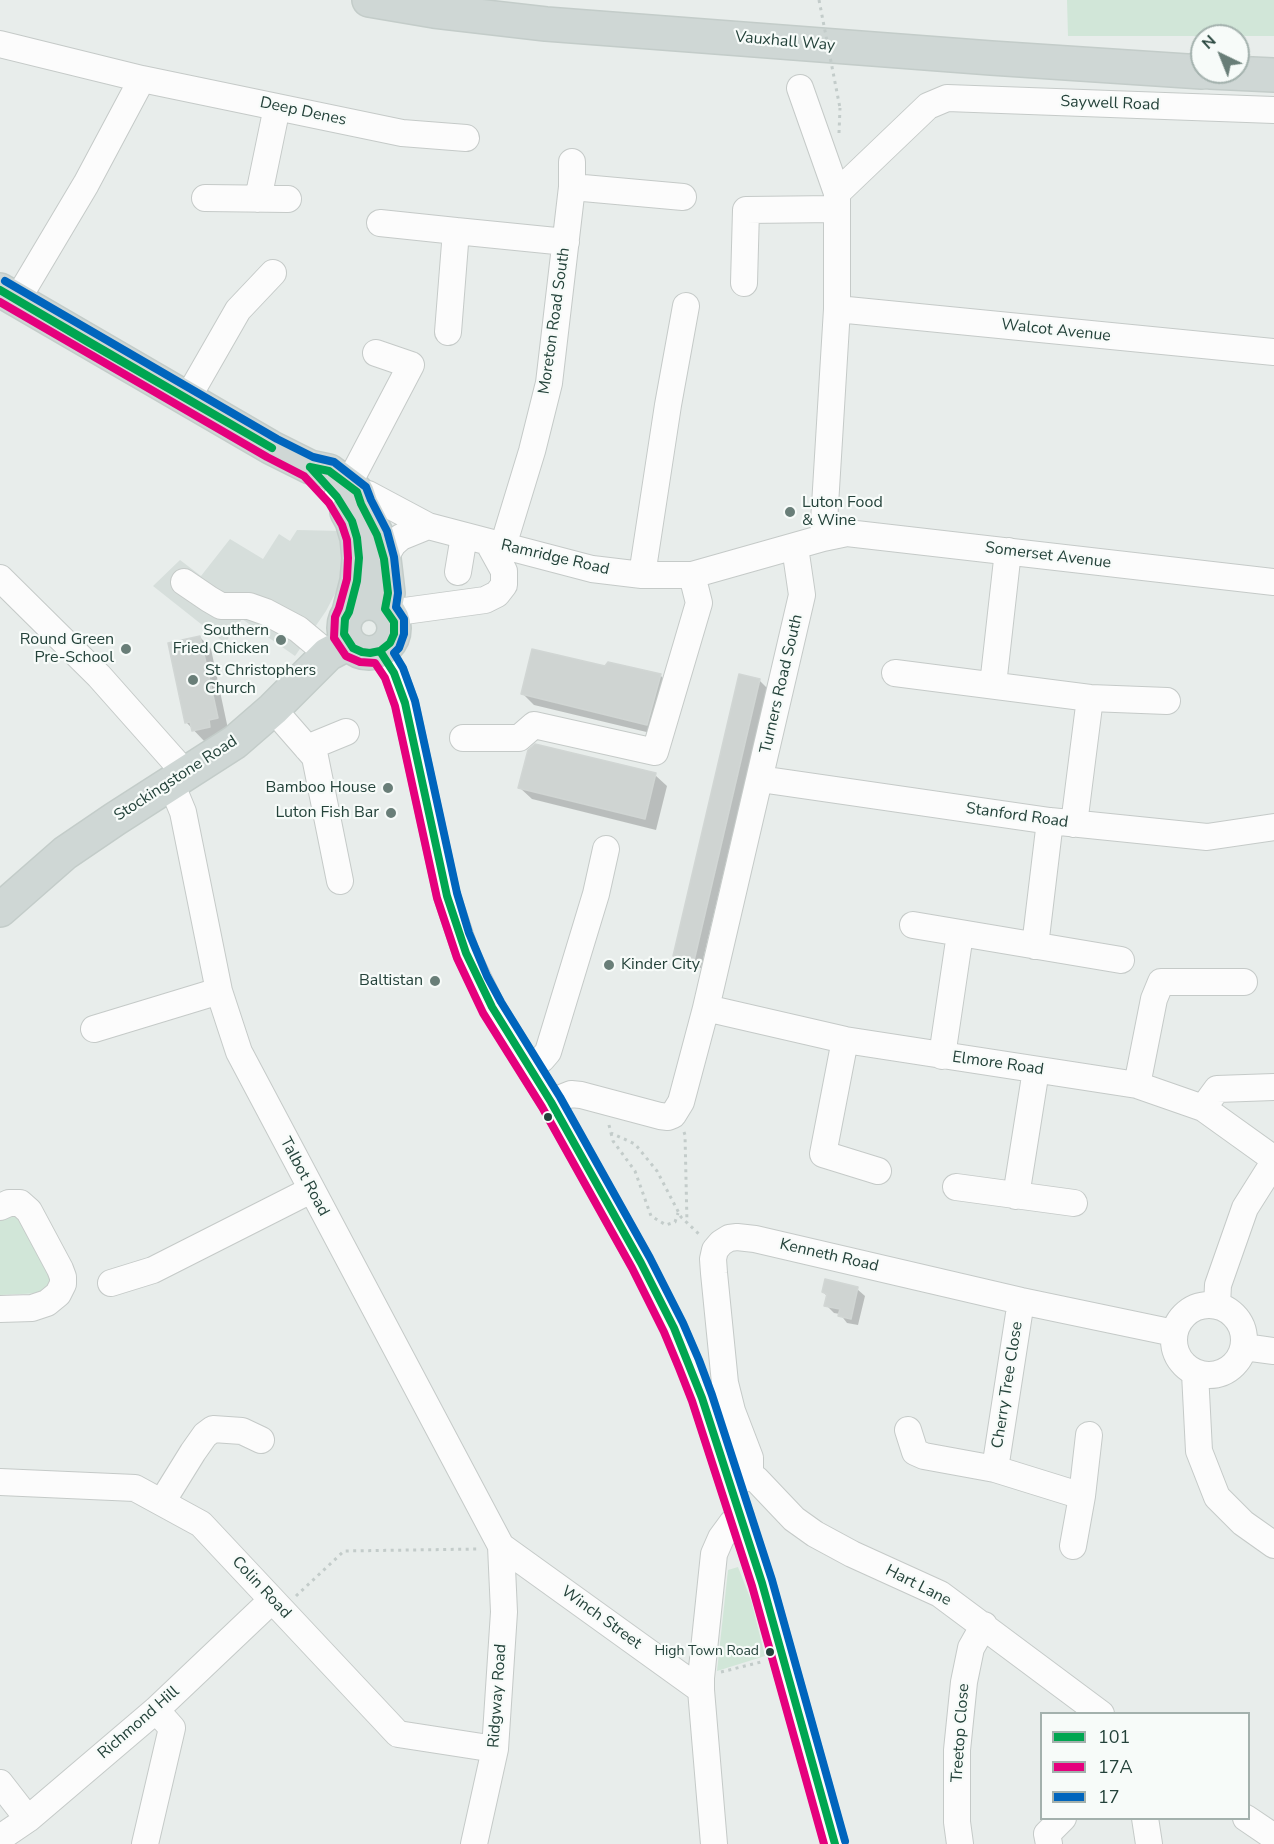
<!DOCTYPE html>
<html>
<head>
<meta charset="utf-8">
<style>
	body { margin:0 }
	#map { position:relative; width:1274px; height:1844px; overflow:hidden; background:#e8edeb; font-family:"Nunito Sans",sans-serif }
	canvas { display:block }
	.legend { position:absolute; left:1040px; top:1712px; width:210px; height:108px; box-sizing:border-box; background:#f7fbf9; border:2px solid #a3b1ad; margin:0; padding:8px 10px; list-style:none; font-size:18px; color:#24423a }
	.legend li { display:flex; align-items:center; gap:12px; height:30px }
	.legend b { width:30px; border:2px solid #a3b1ad }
	.north { position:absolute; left:1190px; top:24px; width:60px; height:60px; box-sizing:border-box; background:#f7fbf9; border:2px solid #a3b1ad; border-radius:50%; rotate:317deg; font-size:16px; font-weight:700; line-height:24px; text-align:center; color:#24423a }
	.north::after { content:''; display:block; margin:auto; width:21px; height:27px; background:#697e78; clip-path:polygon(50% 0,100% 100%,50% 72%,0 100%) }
</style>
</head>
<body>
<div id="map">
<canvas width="1274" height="1844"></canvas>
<ul class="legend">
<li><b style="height:8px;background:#00a651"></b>101</li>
<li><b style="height:8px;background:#e5007d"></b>17A</li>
<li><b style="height:8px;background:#0065bd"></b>17</li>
</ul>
<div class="north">N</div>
</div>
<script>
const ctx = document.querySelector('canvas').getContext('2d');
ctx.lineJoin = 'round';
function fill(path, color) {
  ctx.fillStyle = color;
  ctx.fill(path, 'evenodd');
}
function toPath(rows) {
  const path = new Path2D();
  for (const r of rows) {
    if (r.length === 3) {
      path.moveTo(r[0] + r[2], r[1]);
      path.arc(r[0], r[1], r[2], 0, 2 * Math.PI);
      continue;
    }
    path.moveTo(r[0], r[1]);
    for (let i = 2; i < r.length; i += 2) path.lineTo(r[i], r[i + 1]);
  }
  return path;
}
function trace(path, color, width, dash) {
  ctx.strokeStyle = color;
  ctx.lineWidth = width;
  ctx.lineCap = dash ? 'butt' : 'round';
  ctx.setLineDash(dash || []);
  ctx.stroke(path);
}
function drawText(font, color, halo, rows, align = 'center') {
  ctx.font = font + ' "Nunito Sans",sans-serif';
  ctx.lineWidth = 4.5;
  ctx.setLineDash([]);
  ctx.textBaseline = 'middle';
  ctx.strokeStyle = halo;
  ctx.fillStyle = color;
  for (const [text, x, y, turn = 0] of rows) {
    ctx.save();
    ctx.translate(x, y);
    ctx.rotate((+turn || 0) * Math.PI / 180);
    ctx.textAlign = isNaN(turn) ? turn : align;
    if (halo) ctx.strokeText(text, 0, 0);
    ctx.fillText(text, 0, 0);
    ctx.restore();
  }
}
const built = toPath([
	[297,530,342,531,345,561,338,588,326,611,295,656,242,619,225,643,153,586,180,560,201,576,230,539,263,559,279,534,290,541]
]);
const green = toPath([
	[1067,0,1274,0,1274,36,1068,36],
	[2,1215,21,1215,53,1278,42,1293,0,1295,0,1217],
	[738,1567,751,1600,765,1656,717,1671,728,1570]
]);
const shadow = toPath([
	[200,637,211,649,228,729,220,731,221,738,205,742,186,722],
	[606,668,660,675,672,687,659,735,534,705,523,694],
	[759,680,767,688,701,968,682,963,675,956],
	[655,775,667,786,656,830,532,799,520,788],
	[857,1289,865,1296,858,1325,847,1323,840,1314,834,1313,826,1305,828,1297,823,1292]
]);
const building = toPath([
	[200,636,218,718,209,720,210,727,192,731,190,722,185,723,168,643,200,636],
	[532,649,605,666,608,662,661,674,647,725,521,694,532,649],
	[739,674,760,679,694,961,673,956,739,674],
	[535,744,656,773,645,819,518,788,528,750,535,744],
	[825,1279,858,1287,851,1319,838,1316,840,1309,824,1306,827,1294,822,1292,825,1279]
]);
const path = toPath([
	[839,133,840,108],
	[609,1125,611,1133,635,1144,657,1171,681,1217,701,1236],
	[684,1132,685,1135,687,1223],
	[611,1133,613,1141,635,1171,651,1216,666,1225,675,1222,678,1213],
	[296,1596,344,1551,478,1549],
	[721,1672,761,1662]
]);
const minor = toPath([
	[0,44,142,79,402,133,466,138],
	[800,88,837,193],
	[572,187,683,197],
	[205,198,288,199],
	[258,199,277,107],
	[380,223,456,231],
	[744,283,746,210,837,209],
	[17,300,86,184,142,79],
	[837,309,1274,352],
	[448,332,456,231,566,242],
	[187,399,238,310,273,273],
	[357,492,368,494,428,526,592,569,642,575,692,575,823,538,847,533,1274,582],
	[337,497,348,485,411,365,376,353],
	[823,538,837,309,837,193,928,106,947,98,1274,110],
	[503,546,532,451,549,383,572,187,572,162],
	[384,559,393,544,401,537,428,526],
	[458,572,464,536],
	[642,575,668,405,686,306],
	[0,578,99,676,186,774],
	[184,582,209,599,221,606,249,606,266,612,298,629,328,654],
	[390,613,485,600,497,594,504,585,504,571,488,542],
	[380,651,394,673,405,703,447,896,466,953,492,1007,551,1102,641,1263,674,1328,689,1364,702,1398,762,1583,835,1844],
	[895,673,1090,698,1167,701],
	[993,685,1008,551],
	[273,709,315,757,340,881],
	[463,738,519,738,534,725,655,752,699,603,692,575],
	[307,748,346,732],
	[760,779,1050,821,1207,837,1274,827],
	[171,783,183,812,219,991,239,1052,501,1546,504,1612,495,1749,474,1844],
	[1074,824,1090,698],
	[913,925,1121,960],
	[1035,946,1050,821],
	[706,1008,845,1040,1137,1085,1203,1108,1274,1159],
	[94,1029,219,991],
	[845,1040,823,1154,878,1171],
	[942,1056,960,934],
	[530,1067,542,1059,548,1052,596,894,606,849],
	[1137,1085,1154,999,1161,982,1244,982],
	[551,1102,571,1094,581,1095,660,1116,668,1117,673,1115,681,1102,706,1008,802,595,795,547],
	[1203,1108,1217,1089,1274,1087],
	[956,1187,1074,1203],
	[1016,1196,1036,1070],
	[0,1207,9,1203,20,1203,29,1211,60,1269,63,1277,63,1284,58,1294,47,1303,32,1308,0,1309],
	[111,1283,153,1270,311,1190],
	[1209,1340,35],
	[1217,1305,1218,1285,1245,1208,1274,1162],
	[1244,1347,1274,1351],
	[1195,1373,1199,1451,1217,1497,1243,1523,1274,1545],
	[908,1430,915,1452,924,1456,995,1469,1082,1496,1089,1435],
	[995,1469,1021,1301],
	[750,1477,750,1458,732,1411,725,1383,714,1273,713,1259,715,1250,721,1243,729,1238,737,1237,755,1239,1021,1301,1174,1333],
	[0,1482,135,1488,201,1524,398,1734,495,1749],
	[734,1482,750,1477,756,1479,794,1519,815,1534,852,1554,940,1594,1101,1714],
	[162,1502,193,1452,205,1435,213,1429,242,1431,261,1440],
	[501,1546,701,1690],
	[1073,1546,1082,1496],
	[0,1783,28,1819],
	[1145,1818,1149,1844],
	[1246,1818,1274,1837],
	[0,1838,28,1819,156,1710,272,1600],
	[145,1844,172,1728,156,1710],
	[714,1844,701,1690,701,1678,714,1554,721,1538,732,1523,741,1517],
	[960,1844,957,1822,957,1750,964,1682,971,1648,984,1625],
	[1049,1844,1047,1834,1063,1818]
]);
const major = toPath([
	[369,0,434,11,546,24,991,58,1202,72],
	[1210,72,1274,75],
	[0,290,272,448,310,467,329,471,357,492,361,504,377,535,384,559,388,593,385,609],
	[347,512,352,521,357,538,359,558,357,581,349,612],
	[369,628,25],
	[0,910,65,853,115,819,235,742,273,709,328,654,349,643]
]);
const pathBridge = toPath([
	[819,0,840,108]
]);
const bus1 = toPath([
	[0,290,272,448,86,341,0,290],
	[310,467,329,471,357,492,361,504,377,535,384,559,388,593,385,609,394,622,394,634,390,643,380,651,370,653,362,652,353,648,344,634,345,619,349,612,357,581,359,558,357,538,352,521,337,497,310,467],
	[380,651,394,673,405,703,447,896,466,953,492,1007,551,1102,641,1263,674,1328,702,1398,762,1583,835,1844]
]);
const bus2 = toPath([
	[0,302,267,457,304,476,329,503,342,525,347,540,348,558,347,579,339,608,335,617,334,638,346,656,360,662,375,663,385,678,395,706,437,898,457,958,483,1013,542,1107,632,1268,664,1332,679,1368,692,1401,752,1586,824,1844]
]);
const bus3 = toPath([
	[5,281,277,439,313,457,334,462,366,487,371,500,387,531,394,557,398,593,396,607,404,619,404,634,399,648,394,653,403,668,415,701,457,893,469,933,487,976,501,1002,560,1097,650,1258,683,1323,699,1360,712,1395,772,1580,845,1841]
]);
const markers = [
	[790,512,6,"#697e78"],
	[281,640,6,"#697e78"],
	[126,649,6,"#697e78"],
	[193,680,6,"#697e78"],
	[388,788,6,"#697e78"],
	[391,813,6,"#697e78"],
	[609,965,6,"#697e78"],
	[435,981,6,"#697e78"],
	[548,1117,5,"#24423a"],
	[770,1652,5,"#24423a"]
];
const busNames = [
	["High Town Road",759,1652]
];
const streetNames = [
	["Vauxhall Way",785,42,5],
	["Saywell Road",1110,104,2],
	["Deep Denes",303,112,12],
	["Moreton Road South",555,321,-82],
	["Walcot Avenue",1056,331,6],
	["Somerset Avenue",1048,556,7],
	["Ramridge Road",555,558,13],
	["Turners Road South",782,684,-77],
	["Stockingstone Road",176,779,-33],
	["Stanford Road",1017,816,8],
	["Elmore Road",998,1064,8],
	["Talbot Road",304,1177,62],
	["Kenneth Road",829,1256,13],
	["Cherry Tree Close",1008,1385,-81],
	["Hart Lane",918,1586,27],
	["Colin Road",261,1588,47],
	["Winch Street",601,1618,36],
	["Ridgway Road",498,1696,-86],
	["Richmond Hill",139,1723,-41],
	["Treetop Close",961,1733,-86]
];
const poiNames = [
	["Luton Food",802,503,"left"],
	["& Wine",802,521,"left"],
	["Southern",269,631],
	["Fried Chicken",269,649],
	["Round Green",114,640],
	["Pre-School",114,658],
	["St Christophers",205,671,"left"],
	["Church",205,689,"left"],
	["Bamboo House",376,788],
	["Luton Fish Bar",379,813],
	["Kinder City",621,965,"left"],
	["Baltistan",423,981]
];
fill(built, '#d6dedb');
fill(green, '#d1e6d8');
fill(shadow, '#0003');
fill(building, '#cfd4d2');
trace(building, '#d1d6d4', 1.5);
trace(minor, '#c5cac8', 28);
trace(major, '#c3ccc9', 36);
trace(path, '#c3ccca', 3, [3, 4.5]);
trace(minor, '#fcfcfc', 26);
trace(major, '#cfd7d5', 33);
trace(pathBridge, '#c3ccca', 3, [3, 4.5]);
trace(bus1, '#00a651', 8);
trace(bus2, '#e5007d', 8);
trace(bus3, '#0065bd', 8);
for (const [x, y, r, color] of markers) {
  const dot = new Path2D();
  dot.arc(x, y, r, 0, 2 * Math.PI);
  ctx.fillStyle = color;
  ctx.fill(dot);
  trace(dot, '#f7fbf9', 2);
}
drawText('14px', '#24423a', '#f7fbf9', busNames, 'right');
drawText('16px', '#24423a', '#f7fbf9', streetNames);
drawText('16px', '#24423a', '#f7fbf9', poiNames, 'right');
</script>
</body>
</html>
